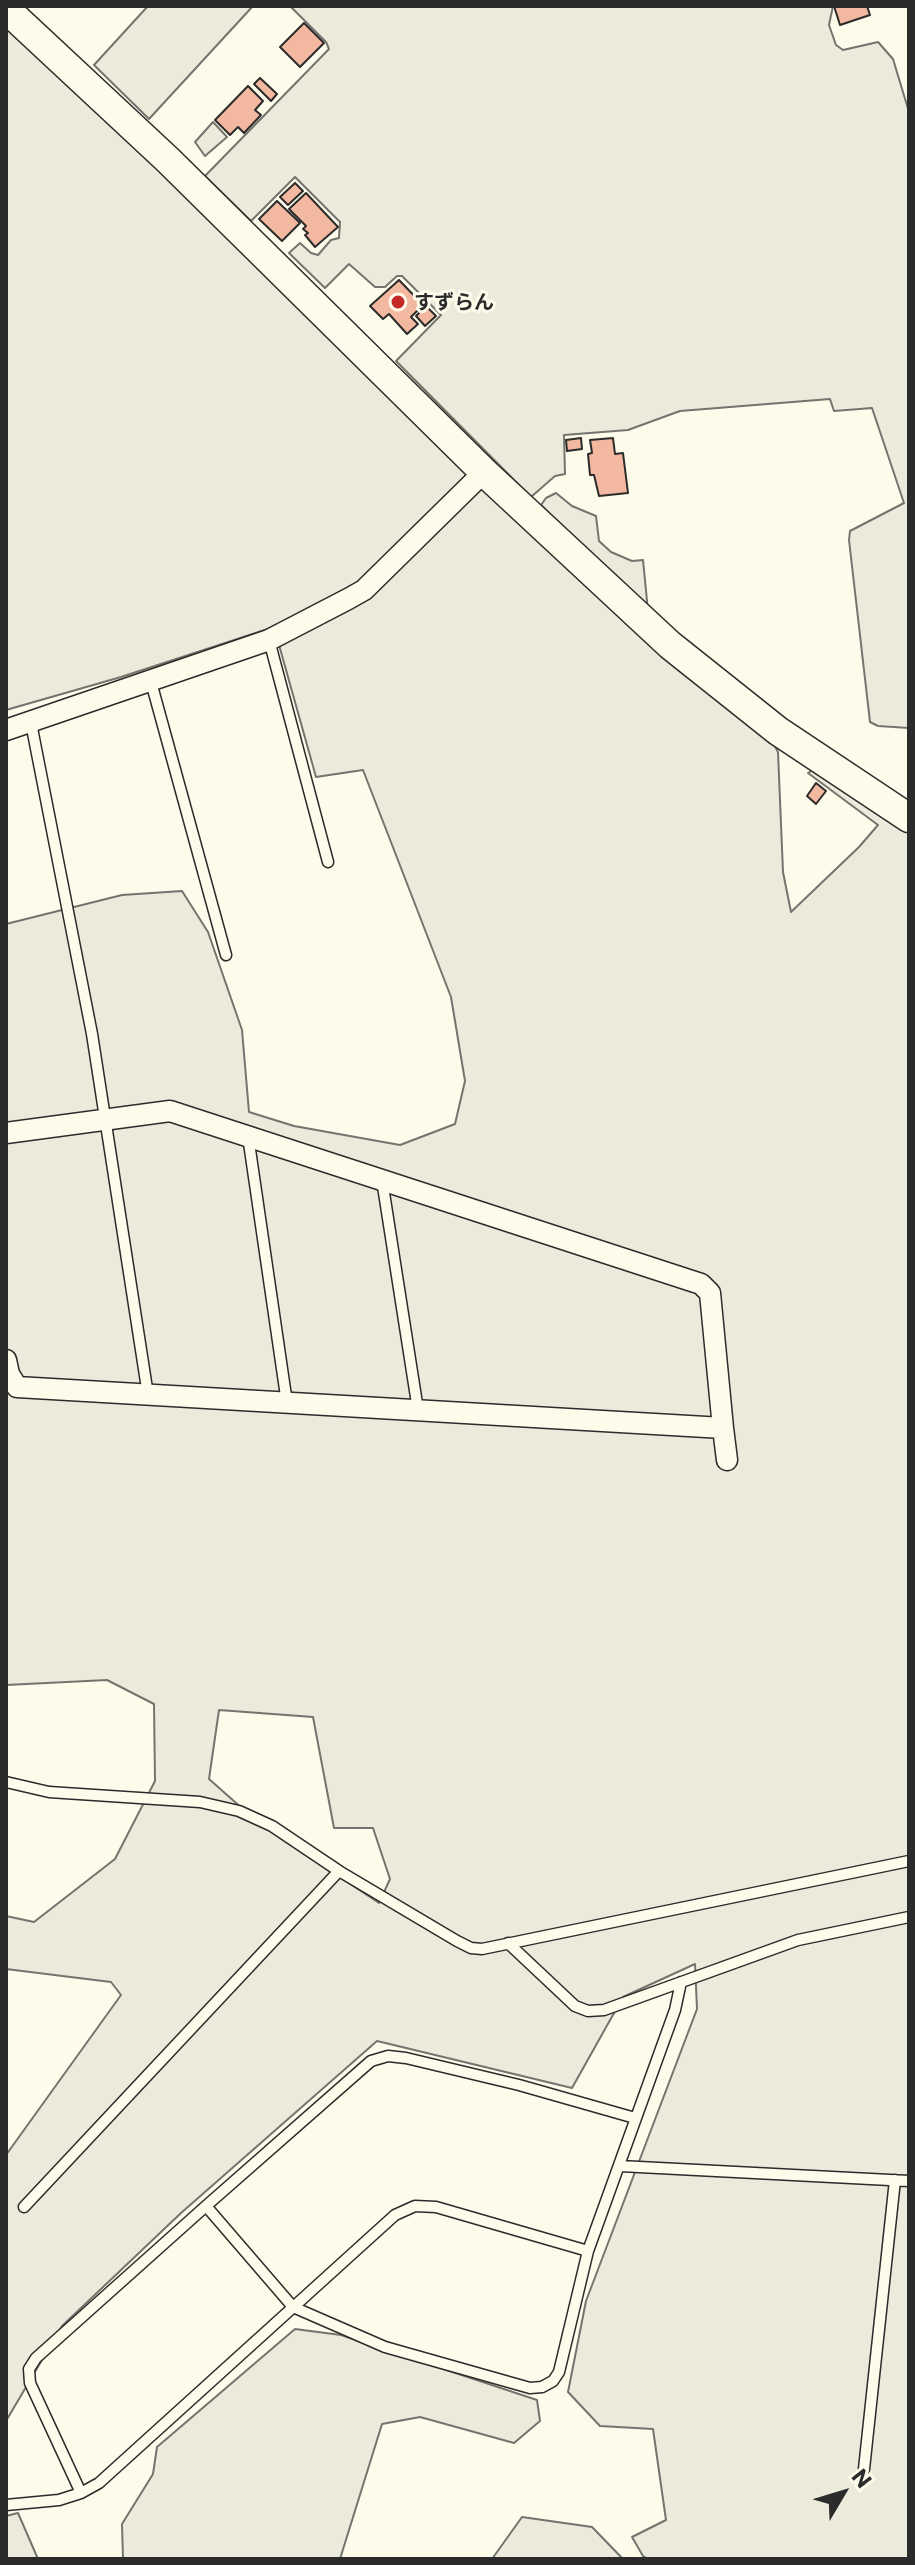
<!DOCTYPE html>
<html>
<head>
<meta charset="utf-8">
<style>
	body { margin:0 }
	#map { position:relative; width:915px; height:2565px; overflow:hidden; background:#fdfbea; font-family:Commissioner,sans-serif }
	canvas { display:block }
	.frame { position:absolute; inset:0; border:8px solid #2b2b2b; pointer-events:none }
	.north { position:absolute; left:803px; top:2453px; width:80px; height:80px; -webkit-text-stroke:6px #fdfbea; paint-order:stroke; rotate:52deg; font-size:22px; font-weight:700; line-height:32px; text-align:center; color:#2b2b2b }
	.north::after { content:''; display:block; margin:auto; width:28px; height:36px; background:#2b2b2b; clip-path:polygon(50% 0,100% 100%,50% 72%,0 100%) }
</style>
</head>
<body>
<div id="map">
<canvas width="915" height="2565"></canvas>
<div class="frame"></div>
<div class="north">N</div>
</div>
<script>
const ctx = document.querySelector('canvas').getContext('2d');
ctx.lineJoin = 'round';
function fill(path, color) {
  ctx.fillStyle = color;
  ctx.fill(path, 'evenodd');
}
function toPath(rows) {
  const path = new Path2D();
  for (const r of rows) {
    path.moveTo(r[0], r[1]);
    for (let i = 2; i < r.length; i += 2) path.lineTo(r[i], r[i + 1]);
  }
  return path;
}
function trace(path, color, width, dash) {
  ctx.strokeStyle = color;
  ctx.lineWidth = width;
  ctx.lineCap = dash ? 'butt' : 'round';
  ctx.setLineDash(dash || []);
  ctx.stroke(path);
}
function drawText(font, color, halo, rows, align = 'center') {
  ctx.font = font + ' Commissioner,"Noto Sans JP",sans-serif';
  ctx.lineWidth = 6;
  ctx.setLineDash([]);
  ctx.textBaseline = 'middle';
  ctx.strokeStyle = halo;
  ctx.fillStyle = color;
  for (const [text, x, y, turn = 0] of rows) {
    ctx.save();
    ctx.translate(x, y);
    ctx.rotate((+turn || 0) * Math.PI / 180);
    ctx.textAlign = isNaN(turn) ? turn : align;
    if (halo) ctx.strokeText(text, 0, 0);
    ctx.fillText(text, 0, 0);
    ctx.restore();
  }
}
const green = toPath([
	[148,6,253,6,149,119,94,65,148,6],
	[290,6,833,6,829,25,836,45,843,50,878,42,893,59,909,112,909,728,878,726,870,722,849,540,850,531,904,503,872,408,834,411,830,399,680,411,628,430,564,435,565,474,555,476,531,497,396,361,441,315,402,276,397,276,385,287,375,287,349,264,325,288,289,253,300,243,311,253,318,255,331,240,339,238,340,222,295,177,251,221,205,176,329,49,326,42,290,6],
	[6,24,772,741,778,752,783,872,791,912,859,847,878,825,808,773,814,769,909,832,909,2559,648,2559,643,2556,632,2537,666,2520,653,2429,600,2426,568,2392,586,2301,697,2009,695,1964,623,1997,572,2088,377,2041,181,2213,62,2326,6,2421,6,2155,121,1995,111,1982,6,1969,6,1916,34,1922,115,1859,155,1781,154,1704,107,1680,6,1685,6,924,122,895,182,891,208,932,242,1030,249,1112,294,1126,400,1145,455,1124,465,1081,451,997,363,770,316,777,274,627,121,677,6,710,6,24],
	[219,1710,313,1717,334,1828,373,1828,390,1879,379,1903,261,1825,209,1779,219,1710],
	[213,122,227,137,205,156,195,142,213,122],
	[556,493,572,506,596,516,599,541,611,552,632,561,643,560,648,611,541,505,546,498,556,493],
	[295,2329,341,2335,537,2400,540,2421,514,2443,420,2417,382,2424,340,2559,123,2559,122,2524,153,2474,157,2447,295,2329],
	[18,2513,38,2559,6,2559,6,2516,18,2513],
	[522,2517,592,2527,623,2559,492,2559,522,2517]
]);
const building = toPath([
	[834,6,867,6,870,15,840,25,834,6],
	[304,23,324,43,300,67,280,47,304,23],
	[260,78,277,94,271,101,254,84,260,78],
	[248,86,263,101,255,110,261,115,244,133,238,127,230,135,215,120,248,86],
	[295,183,303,191,288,205,280,197,295,183],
	[306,193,338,227,315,247,305,235,308,233,303,229,306,226,289,209,306,193],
	[277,201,300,223,282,241,259,219,277,201],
	[399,280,423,305,411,317,418,324,407,334,389,314,383,319,370,306,399,280],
	[426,306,436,316,425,326,416,316,426,306],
	[581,438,582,449,567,451,566,440,581,438],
	[613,438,615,454,623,453,628,493,599,496,594,475,590,475,588,454,592,453,590,440,613,438],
	[816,783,826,791,816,804,807,796,816,783]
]);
const lane = toPath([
	[269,640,328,862],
	[151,682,226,955],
	[31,723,92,1034,148,1395],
	[248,1136,287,1403],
	[382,1180,418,1410],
	[6,1782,49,1792,200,1802,239,1811,272,1826,339,1871],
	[508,1943,575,2006,588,2011,604,2010,798,1940,909,1917],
	[620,2166,909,2181],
	[206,2206,293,2307,385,2347,530,2388,542,2387,553,2381,559,2372,588,2251,675,2010,681,1982],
	[24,2207,339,1871,457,1941,471,1948,482,1949,909,1861],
	[864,2469,895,2180],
	[81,2493,30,2383,29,2369,36,2358,206,2206,371,2061,388,2056,406,2058,519,2085,635,2118],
	[6,2505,59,2500,81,2493,99,2483,395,2215,415,2206,436,2207,588,2251]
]);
const street = toPath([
	[6,730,269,640,348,599,364,590,484,472],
	[6,1133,170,1111,701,1284,710,1293,723,1428,17,1387,9,1374,6,1360],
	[723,1428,727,1460]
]);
const secondary = toPath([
	[6,9,168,160,484,472,670,645,778,731,909,818]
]);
const markers = [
	[398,302,8,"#c62828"]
];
const poiNames = [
	["すずらん",414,302]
];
fill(green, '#ecebdb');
trace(green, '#74746e', 2);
fill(building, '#f2b8a0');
trace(building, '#2b2b2b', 2);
trace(lane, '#2b2b2b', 13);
trace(street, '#2b2b2b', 23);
trace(secondary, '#2b2b2b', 31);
trace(lane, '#fdfbea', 10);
trace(street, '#fdfbea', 20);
trace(secondary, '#fdfbea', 28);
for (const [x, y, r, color] of markers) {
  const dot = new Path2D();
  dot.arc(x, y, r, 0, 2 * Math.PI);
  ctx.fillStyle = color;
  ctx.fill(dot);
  trace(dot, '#fdfbea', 3);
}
drawText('bold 20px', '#2b2b2b', '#fdfbea', poiNames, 'left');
</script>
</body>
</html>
